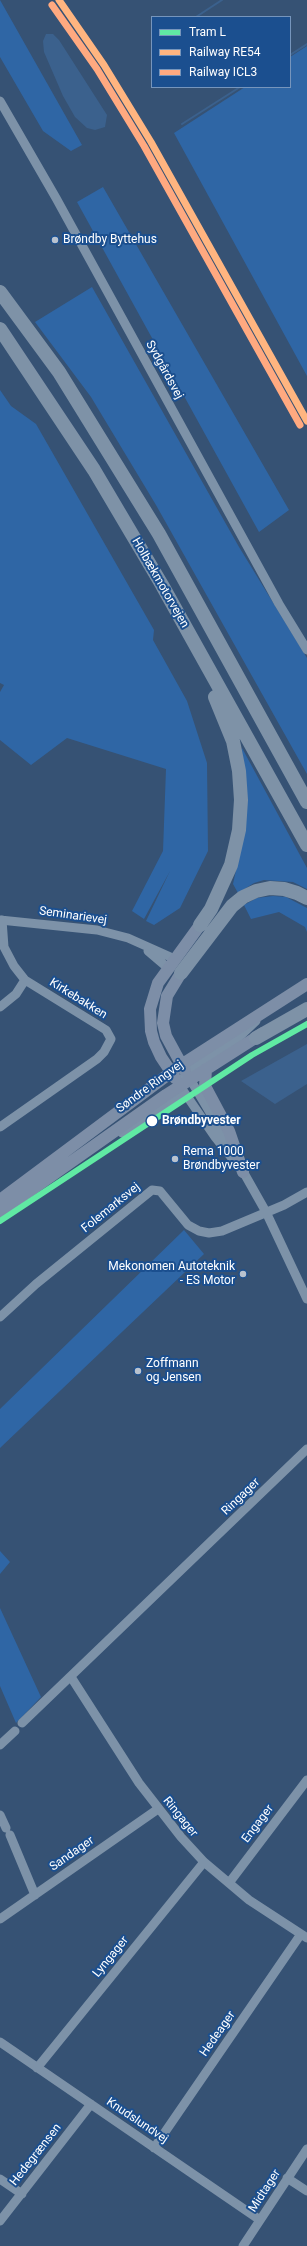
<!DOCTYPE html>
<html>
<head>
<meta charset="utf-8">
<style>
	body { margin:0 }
	#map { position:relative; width:307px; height:2246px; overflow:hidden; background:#365274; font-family:Roboto,sans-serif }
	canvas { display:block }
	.legend { position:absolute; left:151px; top:16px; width:140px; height:72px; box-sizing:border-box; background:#1b4f8f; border:1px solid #7695bc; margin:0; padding:5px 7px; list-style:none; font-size:12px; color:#fff }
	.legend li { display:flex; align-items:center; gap:8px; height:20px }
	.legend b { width:20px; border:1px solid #7695bc }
</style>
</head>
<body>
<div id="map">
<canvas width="307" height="2246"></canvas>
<ul class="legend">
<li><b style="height:5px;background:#60e9a3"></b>Tram L</li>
<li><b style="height:5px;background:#ffb580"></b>Railway RE54</li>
<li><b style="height:5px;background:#ffa980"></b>Railway ICL3</li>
</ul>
</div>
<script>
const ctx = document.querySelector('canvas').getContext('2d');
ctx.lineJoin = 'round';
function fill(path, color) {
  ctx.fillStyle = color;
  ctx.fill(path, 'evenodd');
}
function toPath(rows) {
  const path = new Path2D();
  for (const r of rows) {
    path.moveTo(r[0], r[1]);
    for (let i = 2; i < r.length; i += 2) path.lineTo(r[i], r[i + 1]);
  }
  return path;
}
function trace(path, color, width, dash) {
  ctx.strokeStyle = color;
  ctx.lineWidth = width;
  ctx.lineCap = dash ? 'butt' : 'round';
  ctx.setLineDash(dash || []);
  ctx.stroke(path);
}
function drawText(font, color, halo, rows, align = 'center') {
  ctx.font = font + ' Roboto,sans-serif';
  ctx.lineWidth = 4;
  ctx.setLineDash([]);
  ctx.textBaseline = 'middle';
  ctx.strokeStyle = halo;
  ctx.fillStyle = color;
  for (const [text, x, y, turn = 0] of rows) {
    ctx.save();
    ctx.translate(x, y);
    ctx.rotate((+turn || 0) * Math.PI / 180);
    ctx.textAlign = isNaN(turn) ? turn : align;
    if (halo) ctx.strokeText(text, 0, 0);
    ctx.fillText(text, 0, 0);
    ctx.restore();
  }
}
const green = toPath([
	[0,0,82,145,71,151,43,131,0,57],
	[307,46,307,376,174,133,245,87,290,87,290,57],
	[103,187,289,510,259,532,77,202],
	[92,287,239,547,307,658,307,774,156,505,91,397,35,322],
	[0,390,11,406,36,424,154,630,153,640,187,701,207,763,208,851,180,908,154,925,146,921,170,871,144,919,132,911,163,851,166,769,67,738,31,765,0,740,0,692,4,685,0,683],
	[242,748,307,868,307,889,293,882,264,880,254,883,238,893,233,884,244,834],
	[273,896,286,897,307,908,307,932,305,927,279,912,251,919,244,905,257,898],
	[184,1230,204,1254,0,1448,0,1409],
	[0,1551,10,1562,0,1574],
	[0,1608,41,1697,16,1723,0,1686]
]);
const water = toPath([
	[46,34,53,34,59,40,107,115,105,127,95,130,87,128,75,117,63,96,44,52,43,41],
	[307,1044,307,1084,275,1104,241,1081]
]);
const stream = toPath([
	[196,17,222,0],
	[290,55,307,44],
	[182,124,240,87]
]);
const minor = toPath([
	[0,101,56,198,279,604,307,650],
	[0,920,97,930,128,938,175,959],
	[148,951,168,968],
	[0,1007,16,994,25,980],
	[190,1079,231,1148],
	[0,1127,97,1059,104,1052,111,1039,106,1030,25,980,14,966,4,947,2,920],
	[122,1133,178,1096,188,1097],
	[240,1166,266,1212,307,1299],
	[239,1167,215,1137,180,1086,186,1073,237,1039,256,1021],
	[0,1317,36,1284,152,1190,160,1191,188,1225,199,1231,209,1233,222,1231,284,1205,307,1192],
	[71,1677,139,1783,181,1837,204,1862,249,1900,307,1938],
	[22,1723,307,1449],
	[0,1745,15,1731],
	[0,1815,6,1828],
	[10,1835,35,1895],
	[229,1883,307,1780],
	[0,1919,158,1809],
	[0,2042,260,2220],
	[37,2068,204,1862],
	[154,2148,301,1934],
	[287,2178,307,2191],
	[0,2179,22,2194],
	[0,2221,91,2104],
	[243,2246,307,2149]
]);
const major = toPath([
	[181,973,167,996,163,1023,166,1036,185,1071],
	[206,1069,205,1086,229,1131,243,1172],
	[175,1078,161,1057,154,1042,151,1031,150,1009,158,983,200,925],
	[0,1200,181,1065,307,984],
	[0,1212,166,1095,263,1033]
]);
const highway = toPath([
	[0,292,59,372,159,534,307,802],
	[0,329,94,470,162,585,307,845],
	[200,925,211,909,231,865,239,830,241,800,239,771,233,741,215,697],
	[181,973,232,906,243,897,256,891,270,888,284,889,297,893,307,898],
	[256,1038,307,1009]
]);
const rail1 = toPath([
	[59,0,104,65,151,142,307,421]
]);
const rail2 = toPath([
	[52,5,97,69,144,146,300,425]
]);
const tram1 = toPath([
	[0,1221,252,1055,307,1024]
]);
const markers = [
	[55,240,4,"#b9c2ce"],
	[152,1121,6,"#fff"],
	[175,1159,4,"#b9c2ce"],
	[243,1274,4,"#b9c2ce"],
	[138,1371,4,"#b9c2ce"]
];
const poiNames = [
	["Brøndby Byttehus",63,240],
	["Rema 1000",183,1152],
	["Brøndbyvester",183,1166],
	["Mekonomen Autoteknik",235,1267,"right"],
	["- ES Motor",235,1281,"right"],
	["Zoffmann",146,1364],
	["og Jensen",146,1378]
];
const streetNames = [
	["Sydgårdsvej",164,370,61],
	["Holbækmotorvejen",160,583,60],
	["Seminarievej",73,916,8],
	["Kirkebakken",78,999,32],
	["Søndre Ringvej",150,1087,-36],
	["Folemarksvej",111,1208,-39],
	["Ringager",241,1497,-44],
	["Ringager",180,1817,51],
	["Engager",258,1824,-53],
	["Sandager",72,1854,-35],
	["Lyngager",111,1957,-51],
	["Hedeager",218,2034,-55],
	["Knudslundvej",137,2121,34],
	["Hedegrænsen",36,2155,-52],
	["Midtager",265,2191,-57]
];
const stopNames = [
	["Brøndbyvester",162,1121]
];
fill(green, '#2f66a5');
fill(water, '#3b618d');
trace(stream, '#3b618d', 2);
trace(minor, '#7d92a8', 9);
trace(major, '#7d8ea7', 12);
trace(highway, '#7e92a7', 14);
trace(rail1, '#ffb580', 7);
trace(rail2, '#ffa980', 7);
trace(tram1, '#60e9a3', 6);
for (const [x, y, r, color] of markers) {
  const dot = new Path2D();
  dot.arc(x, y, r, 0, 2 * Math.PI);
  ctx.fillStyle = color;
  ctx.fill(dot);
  trace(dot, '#1b4f8f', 1.5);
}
drawText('12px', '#fff', '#1b4f8f', poiNames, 'left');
drawText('12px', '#fff', '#1b4f8f', streetNames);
drawText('bold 12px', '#fff', '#1b4f8f', stopNames, 'left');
</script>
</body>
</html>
